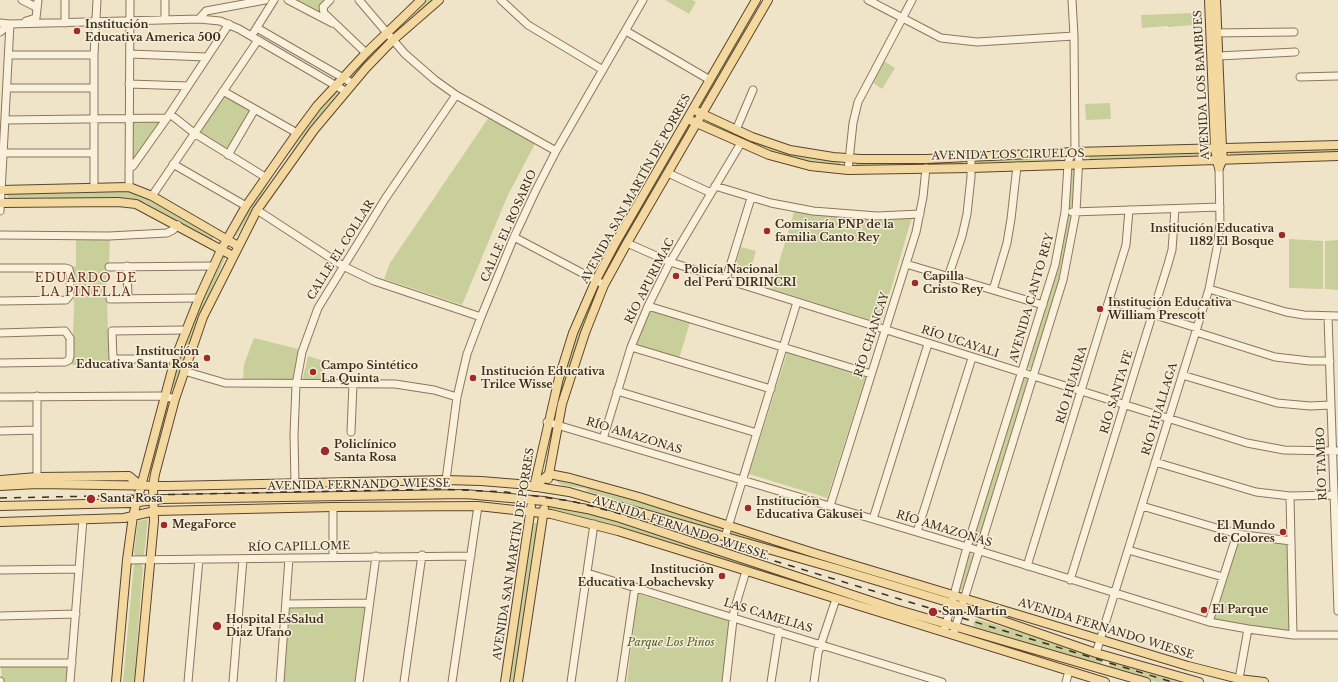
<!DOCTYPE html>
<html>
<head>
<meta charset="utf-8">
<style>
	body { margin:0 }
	canvas { display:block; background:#f0e4c8 }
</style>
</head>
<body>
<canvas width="1338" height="682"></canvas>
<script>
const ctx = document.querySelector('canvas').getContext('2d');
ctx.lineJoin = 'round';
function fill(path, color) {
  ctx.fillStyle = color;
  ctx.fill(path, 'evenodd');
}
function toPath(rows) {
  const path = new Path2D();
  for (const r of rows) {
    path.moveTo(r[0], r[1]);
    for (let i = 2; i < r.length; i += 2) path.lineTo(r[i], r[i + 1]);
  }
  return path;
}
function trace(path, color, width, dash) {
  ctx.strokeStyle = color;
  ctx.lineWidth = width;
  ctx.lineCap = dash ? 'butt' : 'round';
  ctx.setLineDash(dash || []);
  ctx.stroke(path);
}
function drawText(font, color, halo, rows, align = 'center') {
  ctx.font = font + ' "Libre Baskerville",serif';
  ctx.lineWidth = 3;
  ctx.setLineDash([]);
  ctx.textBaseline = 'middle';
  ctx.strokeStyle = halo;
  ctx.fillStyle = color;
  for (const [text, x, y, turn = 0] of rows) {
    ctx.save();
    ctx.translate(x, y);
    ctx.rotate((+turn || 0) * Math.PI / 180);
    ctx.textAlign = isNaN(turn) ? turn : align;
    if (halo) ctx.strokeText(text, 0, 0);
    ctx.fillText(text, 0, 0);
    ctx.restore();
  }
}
const green = toPath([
	[290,0,328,0,321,13],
	[426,0,433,0,395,33,392,30],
	[665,0,692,0,696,2,689,14],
	[1193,13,1194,25,1168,27,1168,23,1168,26,1142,28,1141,15],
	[745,26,748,28,703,107,701,107,699,105],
	[385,36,388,39,352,78,347,75],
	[884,61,895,68,882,89,872,82],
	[336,87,340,90,288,155,271,179,237,235,234,237,233,236,246,212,282,157],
	[224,94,251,111,227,152,197,134],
	[1110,103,1111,119,1086,120,1085,104],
	[489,117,536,142,508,195,462,305,384,279,390,263],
	[707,119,790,153,811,158,840,162,839,168,800,162,746,143,706,124],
	[160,120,161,122,132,163,130,121],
	[689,124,691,127,605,279,600,276],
	[1338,147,1338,152,1230,155,1230,150],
	[1208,151,1209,157,1089,160,1089,155],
	[1061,156,1061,161,977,164,977,158],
	[963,159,963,164,856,167,856,163],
	[1076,167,1074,208,1068,210,1071,169],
	[128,192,140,193,215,234,212,240,144,202,127,198,8,199,7,193],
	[795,209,912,217,881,323,771,289],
	[1069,215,1072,216,1066,262,1033,367,1029,369,1027,364],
	[110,238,109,265,106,266,109,363,72,365,74,305,71,267,76,266,76,239],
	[1289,239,1323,241,1323,289,1289,288],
	[1338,240,1338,290,1325,289,1325,241],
	[741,247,756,251,749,275,734,270],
	[224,255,226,256,192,335,174,388,170,387,198,311],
	[595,286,600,288,556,419,552,418,573,341],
	[650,310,690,322,679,359,635,345],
	[254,338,298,349,293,382,243,380,244,364],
	[787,353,866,376,827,498,749,474],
	[308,356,324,361,320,382,302,382],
	[1025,377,1029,381,978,545,972,545,1023,378],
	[166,406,169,408,153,470,148,469],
	[560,478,724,525,722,532,598,495,587,491,587,489,562,485,557,482,557,479],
	[549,505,601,516,747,561,795,578,793,581,614,525,548,510],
	[148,519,144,555,137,557,134,553,138,521],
	[531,523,539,523,516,682,508,682],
	[732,528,947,594,946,598,858,571,731,535],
	[1237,534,1291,541,1293,635,1209,622],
	[969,553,974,556,964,589,960,591,958,589],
	[134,563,140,563,143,567,134,682,123,682],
	[638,594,730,621,722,682,627,682],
	[366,606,356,682,283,682,290,607],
	[976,619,1103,657,1101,665,975,627,973,624],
	[1111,659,1191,682,1156,682,1109,668],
	[69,665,68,682,2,682,1,666]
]);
const minor = toPath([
	[22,0,36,7],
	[65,0,65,23],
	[165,0,165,20],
	[288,0,332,23],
	[330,0,323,7,324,13,366,53],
	[359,0,405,54,435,80,456,95,556,151],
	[501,0,528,25,603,70],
	[868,0,941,38,977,42,1074,36],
	[1072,0,1074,36,1075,152],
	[199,19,206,11,265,0],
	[26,21,36,18,38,0],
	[0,23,10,24,199,19,220,21,239,29,345,91],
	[257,28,352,83],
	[626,31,710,80],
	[0,32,10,24],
	[254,32,274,0],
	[1212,33,1294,32],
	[130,54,206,57],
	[9,55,94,55],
	[1219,56,1295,52],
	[1300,77,1338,76],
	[129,84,188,86],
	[7,88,93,88],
	[223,91,297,133],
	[170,114,194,133,265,177],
	[5,120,167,118],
	[736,130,753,90],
	[3,153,93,153],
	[228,155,255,109],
	[173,164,246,206],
	[129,169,133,166,167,118,229,24],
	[848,170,853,123,858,102,912,0],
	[668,173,711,193],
	[715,186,771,203,813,211,877,216,920,214],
	[129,187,130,0],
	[94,188,94,55,97,0],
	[152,196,258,40],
	[257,210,343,266,374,281,481,317],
	[0,211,10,24],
	[1072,212,1220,207],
	[0,235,109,236,167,233,173,230,178,225],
	[514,237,601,283],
	[627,243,670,262,1247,443,1284,450,1338,451],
	[906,264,1043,305],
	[127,266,128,298],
	[109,267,214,266],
	[0,268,65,268,69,269,70,273,70,295,66,300,0,301],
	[948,277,962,236,967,214,971,177,971,156],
	[726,279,751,198],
	[1209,289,1286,312,1304,315,1338,316],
	[993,290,1007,243,1011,219,1017,166],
	[110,299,199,298],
	[1110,301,1197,328],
	[648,306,871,374],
	[1328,317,1338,611],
	[1196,332,1275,357,1310,361,1330,361],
	[0,333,65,331,70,338,70,356,69,360,65,362,0,363],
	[631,347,771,389],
	[175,359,113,359,112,331,185,330],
	[184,371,225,383,395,384,434,390,457,397],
	[1182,375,1277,403,1310,406,1331,405],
	[617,391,757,433],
	[37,396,37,477],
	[0,397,163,396,175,399],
	[547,422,967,547,1209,622,1248,629,1293,635,1338,635],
	[0,431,37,430],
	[351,432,353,384],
	[603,439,631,347,648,306,670,262,741,143],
	[1155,462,1256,492,1290,496,1334,495],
	[446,480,457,397,467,354,481,317,514,237,536,190,556,151,643,0],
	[295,484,294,435,296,385,302,352,318,308,385,199,456,95],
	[1290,496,1293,635],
	[830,506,916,232,923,197,926,168],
	[1142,506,1237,534,1291,541],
	[333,507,333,557],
	[873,519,928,344],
	[917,532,972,358],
	[725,537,797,302],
	[1128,550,1223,577],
	[127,560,471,556],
	[1027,566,1126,245,1129,210],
	[0,570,79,569],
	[587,573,942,682],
	[1070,580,1168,264,1172,250,1175,209],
	[287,604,369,603],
	[0,616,76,614],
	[1209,622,1237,534],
	[945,628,967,547,1055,265,1065,212,1068,164,1070,156,1075,152],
	[953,635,1063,280,1076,212,1079,155,1075,152],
	[1096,653,1209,289,1217,248,1220,224,1219,168],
	[0,663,72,663],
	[1239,679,1248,629],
	[0,681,0,682],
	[70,682,83,519],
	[188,682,199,559],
	[233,682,243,559],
	[280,682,289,558],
	[359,682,376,556],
	[404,682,422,555],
	[452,682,478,506],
	[571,682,594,524],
	[621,682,635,587],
	[726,682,734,611,746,571],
	[771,682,779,631],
	[814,682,818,653,836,599],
	[1066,682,1069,671]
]);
const major = toPath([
	[1209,0,1215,148,1218,165],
	[1216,0,1222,148,1223,159,1219,168],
	[698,112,752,137,790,150,833,157,860,159,926,159,1075,152,1338,145],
	[692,121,769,155,810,166,848,170,971,168,1338,156],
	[0,190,129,187,152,196,238,246],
	[0,203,118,202,136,204,233,256],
	[548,479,562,404,585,333,604,285,627,243,768,0],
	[0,480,37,477,129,476,140,485],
	[0,486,37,484,169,486,446,480,481,481,518,484,569,492,841,570,951,603,1096,653,1199,682],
	[534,487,549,474,570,478,639,497,817,554,1188,666,1239,679,1264,682],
	[534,487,559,378,573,333,596,280,616,242,756,0],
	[0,506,131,503,163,499,465,494,544,501,587,509,620,518,895,609,1146,682],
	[0,522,124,518,155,511,333,507,478,506,551,514,618,531,1105,682],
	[116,682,127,560,133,516,175,359,199,298,221,250,246,206,297,133,317,106,366,53,421,0],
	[139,682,154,521,153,486,155,474,175,399,203,317,257,210,314,130,366,68,393,40,439,0],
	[505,682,531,507],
	[518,682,544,509]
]);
const rail = toPath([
	[0,498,439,489,506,492,571,501,614,512,1172,682]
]);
const markers = [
	[77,31,4,"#9e2a2b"],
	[767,231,4,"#9e2a2b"],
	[1282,235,4,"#9e2a2b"],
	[676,276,4,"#9e2a2b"],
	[915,283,4,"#9e2a2b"],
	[1100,309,4,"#9e2a2b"],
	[207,358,4,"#9e2a2b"],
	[313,372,4,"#9e2a2b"],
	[473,378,4,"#9e2a2b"],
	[325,451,5,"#9e2a2b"],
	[91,499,5,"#9e2a2b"],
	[748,508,4,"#9e2a2b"],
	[164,525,4,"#9e2a2b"],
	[1283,532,4,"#9e2a2b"],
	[722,576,4,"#9e2a2b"],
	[1204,610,4,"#9e2a2b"],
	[933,612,5,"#9e2a2b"],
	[217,626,5,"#9e2a2b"]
];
const poiNames = [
	["Institución",85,25],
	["Educativa America 500",85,38],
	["Comisaría PNP de la",775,225],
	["familia Canto Rey",775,238],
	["Institución Educativa",1274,229,"right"],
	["1182 El Bosque",1274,242,"right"],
	["Policía Nacional",684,270],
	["del Perú DIRINCRI",684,283],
	["Capilla",923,277],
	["Cristo Rey",923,290],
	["Institución Educativa",1108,303],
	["William Prescott",1108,316],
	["Institución",199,352,"right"],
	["Educativa Santa Rosa",199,365,"right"],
	["Campo Sintético",321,366],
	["La Quinta",321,379],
	["Institución Educativa",481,372],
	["Trilce Wisse",481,385],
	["Policlínico",334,445],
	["Santa Rosa",334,458],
	["Santa Rosa",100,499],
	["Institución",756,502],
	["Educativa Gakusei",756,515],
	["MegaForce",172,525],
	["El Mundo",1275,526,"right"],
	["de Colores",1275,539,"right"],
	["Institución",714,570,"right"],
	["Educativa Lobachevsky",714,583,"right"],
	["El Parque",1212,610],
	["San Martín",942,612],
	["Hospital EsSalud",226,620],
	["Diaz Ufano",226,633]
];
const streetNames = [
	["AVENIDA LOS BAMBUES",1202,85,-93],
	["AVENIDA LOS CIRUELOS",1008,155,-1],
	["AVENIDA SAN MARTÍN DE PORRES",636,189,-61],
	["CALLE EL ROSARIO",509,226,-66],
	["CALLE EL COLLAR",341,250,-58],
	["RÍO APURIMAC",650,281,-63],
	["AVENIDA CANTO REY",1032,298,-74],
	["RÍO CHANCAY",872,335,-72],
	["RÍO UCAYALI",960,342,18],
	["RÍO HUAURA",1072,385,-73],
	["RÍO SANTA FE",1117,392,-73],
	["RÍO HUALLAGA",1160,409,-73],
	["RÍO AMAZONAS",634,436,17],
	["RÍO TAMBO",1322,464,-92],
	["AVENIDA FERNANDO WIESSE",359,485,-1],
	["AVENIDA FERNANDO WIESSE",680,528,18],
	["RÍO AMAZONAS",944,529,17],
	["RÍO CAPILLOME",299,547,-1],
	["AVENIDA SAN MARTÍN DE PORRES",514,554,-81],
	["LAS CAMELIAS",768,616,17],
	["AVENIDA FERNANDO WIESSE",1106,629,17]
];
const parkNames = [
	["Parque Los Pinos",671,643]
];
const neighbourhoodNames = [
	["EDUARDO DE",86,279],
	["LA PINELLA",86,293]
];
fill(green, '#c9cf9b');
trace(minor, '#8d765c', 9);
trace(major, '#5b4430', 10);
trace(minor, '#faf1dc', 7);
trace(major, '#f3d9a0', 8);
trace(rail, '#3d2e20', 1.5, [7, 7]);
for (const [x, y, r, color] of markers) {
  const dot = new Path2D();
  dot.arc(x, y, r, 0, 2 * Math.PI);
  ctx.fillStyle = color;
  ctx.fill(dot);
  trace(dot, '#f7eed8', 1.5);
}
drawText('bold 11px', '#3d2e20', '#f7eed8', poiNames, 'left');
drawText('11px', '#3d2e20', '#f7eed8', streetNames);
drawText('italic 11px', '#4d5a26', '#f7eed8', parkNames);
ctx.letterSpacing = '1px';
drawText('12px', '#6b2e1e', '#f7eed8', neighbourhoodNames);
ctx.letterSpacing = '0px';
</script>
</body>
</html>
